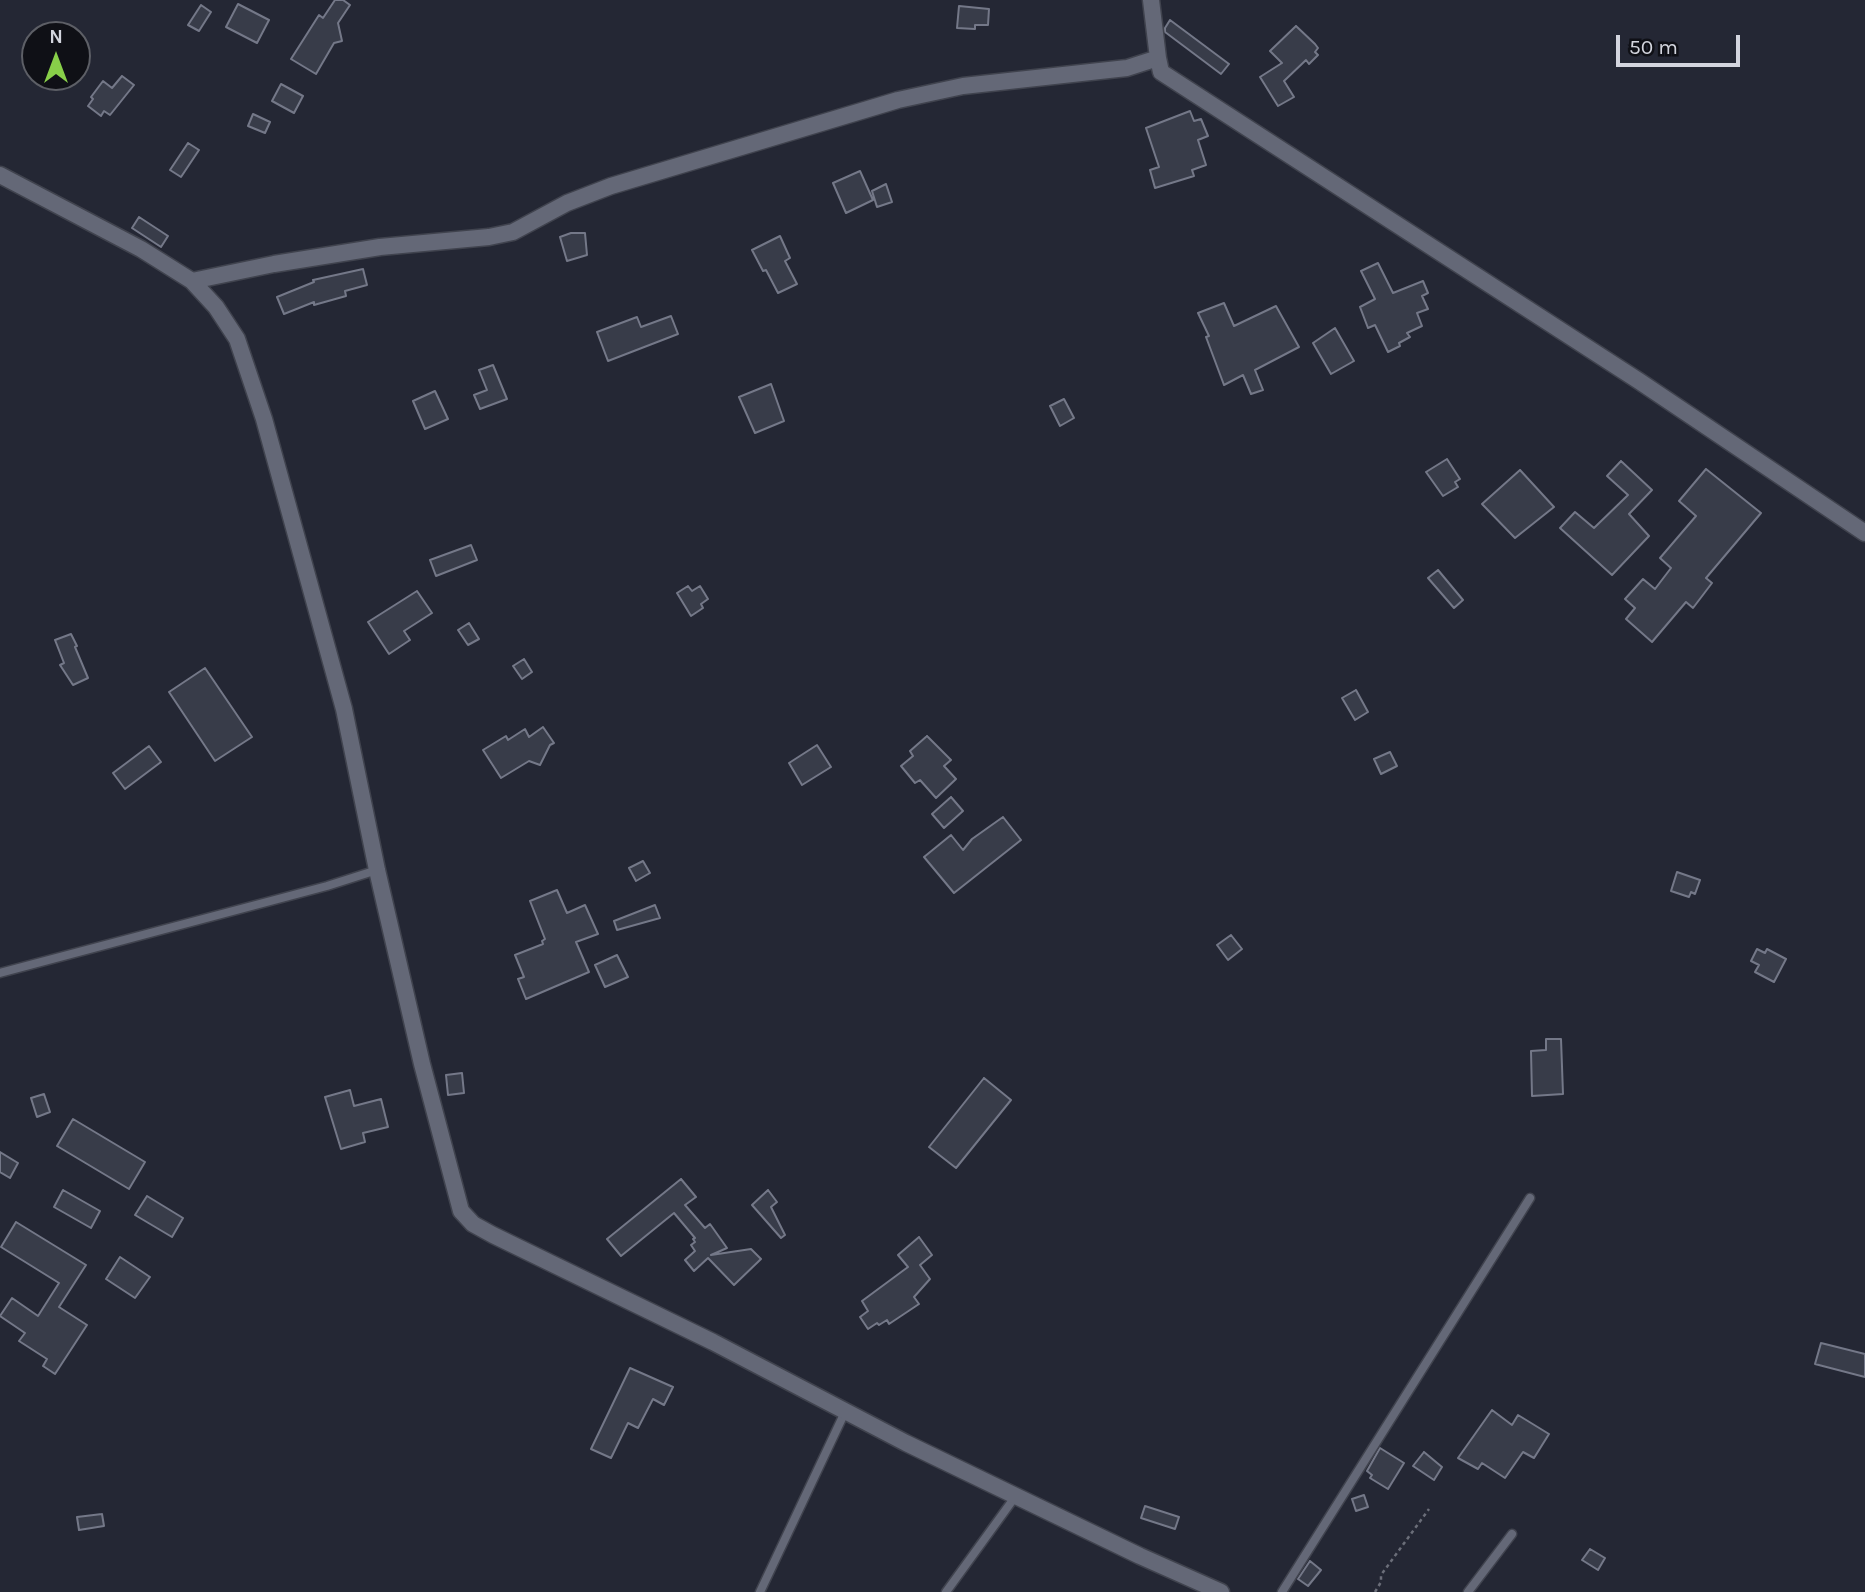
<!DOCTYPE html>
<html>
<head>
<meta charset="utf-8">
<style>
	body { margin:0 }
	#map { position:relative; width:1865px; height:1592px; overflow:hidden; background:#242734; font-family:Karla,sans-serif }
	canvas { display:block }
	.north { position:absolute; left:21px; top:21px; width:70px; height:70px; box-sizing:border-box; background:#0f1016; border:2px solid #5d5f66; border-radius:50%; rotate:0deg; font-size:19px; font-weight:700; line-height:28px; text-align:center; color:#d3d5de }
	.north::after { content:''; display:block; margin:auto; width:24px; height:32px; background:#88cf49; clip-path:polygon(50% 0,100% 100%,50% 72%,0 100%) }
	.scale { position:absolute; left:1616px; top:35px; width:124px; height:32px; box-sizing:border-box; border:4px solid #d3d5de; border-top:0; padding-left:9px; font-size:21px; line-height:24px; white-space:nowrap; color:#d3d5de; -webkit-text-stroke:5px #0f1016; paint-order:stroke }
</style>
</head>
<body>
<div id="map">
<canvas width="1865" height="1592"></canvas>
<div class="north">N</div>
<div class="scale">50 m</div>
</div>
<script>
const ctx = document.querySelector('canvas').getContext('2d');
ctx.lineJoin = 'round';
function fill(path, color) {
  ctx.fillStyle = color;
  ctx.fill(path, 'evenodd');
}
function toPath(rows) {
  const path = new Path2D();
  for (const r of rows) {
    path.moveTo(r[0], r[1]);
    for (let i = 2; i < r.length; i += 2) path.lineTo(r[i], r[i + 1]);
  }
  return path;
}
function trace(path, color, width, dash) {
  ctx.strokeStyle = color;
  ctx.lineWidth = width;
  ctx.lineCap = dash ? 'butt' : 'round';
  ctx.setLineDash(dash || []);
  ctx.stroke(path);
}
const building = toPath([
	[335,0,343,0,350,5,338,23,342,41,334,43,316,74,291,59,319,15,323,18,335,0],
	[238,4,269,20,257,43,226,27,238,4],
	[201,5,211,12,199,31,188,25,201,5],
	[959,6,989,9,988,25,975,25,975,29,957,28,959,6],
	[1170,20,1229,64,1221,74,1165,32,1165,28,1170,20],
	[1296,26,1315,44,1318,48,1315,52,1318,55,1309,64,1306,60,1284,81,1294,97,1278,106,1260,77,1282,63,1270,51,1296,26],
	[122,76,134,85,110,115,104,111,101,116,88,106,93,99,91,97,103,81,112,88,122,76],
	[281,84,303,96,294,113,272,101,281,84],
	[1190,111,1194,121,1201,119,1208,136,1198,140,1206,165,1192,170,1194,176,1155,188,1150,170,1159,167,1146,128,1190,111],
	[253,114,270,122,265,133,248,126,253,114],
	[188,143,199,150,181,177,170,170,188,143],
	[860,171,873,200,846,213,833,183,860,171],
	[886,184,892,202,877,207,872,191,886,184],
	[139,217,168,236,161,247,132,228,139,217],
	[571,233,585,233,587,255,567,261,560,237,571,233],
	[780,236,790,258,785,261,797,284,778,293,766,270,763,271,752,250,780,236],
	[1378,263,1393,293,1423,281,1428,293,1422,296,1428,309,1417,313,1422,326,1407,333,1410,337,1399,343,1400,346,1388,352,1375,325,1368,328,1360,307,1375,299,1361,271,1378,263],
	[363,269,367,285,345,291,346,296,314,305,314,302,284,314,277,297,314,282,313,280,363,269],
	[1224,303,1234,326,1276,306,1299,347,1255,370,1263,390,1251,394,1243,375,1224,385,1206,337,1209,336,1198,313,1224,303],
	[671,316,678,334,608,361,597,332,637,317,641,327,671,316],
	[1335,328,1354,361,1331,374,1313,343,1335,328],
	[493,365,507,399,480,409,474,395,487,390,479,370,493,365],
	[771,384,784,421,755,433,739,397,771,384],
	[435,391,448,419,425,429,413,401,435,391],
	[1064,399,1074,418,1060,426,1050,406,1064,399],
	[1447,459,1460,479,1455,482,1458,487,1443,496,1426,472,1447,459],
	[1621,461,1652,490,1629,514,1649,536,1612,575,1560,528,1575,512,1594,528,1628,495,1607,476,1621,461],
	[1706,469,1761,513,1706,578,1712,583,1693,608,1686,602,1652,642,1626,619,1635,608,1625,599,1643,579,1655,589,1671,568,1660,558,1696,516,1679,501,1706,469],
	[1520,470,1554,507,1515,538,1482,504,1520,470],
	[471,545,477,560,436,576,430,560,471,545],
	[1438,570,1463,600,1454,608,1428,578,1438,570],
	[688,586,692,591,700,586,708,599,701,604,703,608,691,616,677,593,688,586],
	[417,591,432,613,404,631,410,640,389,654,368,622,417,591],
	[469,623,479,639,468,645,458,630,469,623],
	[71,634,77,646,75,647,88,678,73,685,60,665,64,663,55,640,71,634],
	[524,659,532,672,522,679,513,666,524,659],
	[205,668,252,737,215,761,169,692,205,668],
	[1356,690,1368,712,1355,720,1342,698,1356,690],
	[543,727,554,743,550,745,540,765,529,761,501,778,483,750,506,736,508,740,525,729,529,737,543,727],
	[927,736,951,760,944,766,956,779,936,798,920,780,915,783,901,766,913,756,910,751,927,736],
	[817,745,831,767,802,785,789,763,817,745],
	[149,746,161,762,125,789,113,773,149,746],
	[1390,752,1397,766,1381,774,1374,759,1390,752],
	[951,797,963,811,944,828,932,814,951,797],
	[1003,817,1021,840,954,893,924,857,951,835,963,850,972,839,1003,817],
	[643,861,650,873,636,881,629,868,643,861],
	[1677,872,1700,880,1695,894,1691,892,1689,897,1671,891,1677,872],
	[557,890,567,913,585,905,598,934,576,942,589,972,526,999,518,979,524,977,515,955,543,944,542,941,545,939,530,901,557,890],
	[655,905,660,918,617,930,614,921,655,905],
	[1231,935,1242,949,1228,960,1217,945,1231,935],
	[1757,949,1765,953,1767,949,1786,959,1774,982,1755,972,1759,965,1751,961,1757,949],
	[617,955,628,977,605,987,595,965,617,955],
	[1546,1039,1561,1039,1563,1094,1532,1096,1531,1051,1546,1050,1546,1039],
	[462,1073,464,1093,448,1095,446,1075,462,1073],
	[984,1078,1011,1100,956,1168,929,1147,984,1078],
	[350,1090,354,1106,381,1099,388,1127,363,1133,365,1142,341,1149,325,1097,350,1090],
	[44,1094,50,1112,37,1117,31,1098,44,1094],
	[73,1119,145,1162,129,1189,57,1146,73,1119],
	[0,1152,18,1163,10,1178,0,1172,0,1152],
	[681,1179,696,1197,685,1205,705,1228,710,1224,727,1248,711,1255,751,1249,761,1259,734,1285,708,1258,694,1271,685,1260,695,1251,691,1245,695,1242,693,1239,695,1238,674,1213,621,1256,607,1239,681,1179],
	[63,1190,100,1211,91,1228,54,1207,63,1190],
	[768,1190,777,1202,771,1207,785,1235,781,1238,752,1205,768,1190],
	[147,1196,183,1218,172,1237,135,1215,147,1196],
	[16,1222,86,1265,59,1307,87,1325,55,1374,43,1366,47,1359,19,1341,25,1333,0,1316,12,1298,38,1316,59,1283,1,1247,16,1222],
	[919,1237,932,1255,920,1265,930,1279,914,1297,919,1304,889,1324,887,1320,879,1325,877,1323,868,1329,860,1317,868,1311,862,1301,908,1267,898,1255,919,1237],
	[120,1257,150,1277,135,1298,106,1279,120,1257],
	[1821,1343,1865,1354,1865,1377,1815,1364,1821,1343],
	[630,1368,673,1387,664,1405,653,1399,638,1428,628,1423,611,1458,591,1449,630,1368],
	[1492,1410,1512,1425,1518,1415,1549,1434,1534,1458,1523,1452,1505,1478,1482,1463,1478,1469,1458,1458,1492,1410],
	[1380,1448,1404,1463,1388,1489,1370,1478,1372,1475,1367,1471,1380,1448],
	[1424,1452,1442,1467,1434,1480,1413,1466,1424,1452],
	[1364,1495,1368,1507,1356,1511,1352,1499,1364,1495],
	[1145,1506,1179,1517,1175,1529,1141,1518,1145,1506],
	[102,1514,104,1526,79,1530,77,1517,102,1514],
	[1590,1549,1605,1558,1598,1570,1582,1560,1590,1549],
	[1310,1561,1321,1570,1308,1586,1298,1579,1310,1561]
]);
const path = toPath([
	[1375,1592,1381,1582,1381,1575,1429,1509]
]);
const lane = toPath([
	[0,973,327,886,377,870],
	[760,1592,845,1412],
	[946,1592,1015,1497],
	[1282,1592,1530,1198],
	[1468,1592,1512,1534]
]);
const street = toPath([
	[1151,0,1158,58],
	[0,175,141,249,192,281,216,307,237,339,264,419,344,709,377,870,422,1064,461,1211,473,1224,493,1235,713,1342,906,1443,1140,1556,1221,1592],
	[192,281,274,264,380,247,489,237,513,232,567,203,611,186,898,100,963,86,1127,68,1158,58,1161,72,1639,381,1865,533]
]);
fill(building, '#383c49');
trace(building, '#747888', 2);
trace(lane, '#40434e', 11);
trace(street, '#40434e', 19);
trace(path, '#6b6e79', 2.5, [3.5, 3.5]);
trace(lane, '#646877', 8);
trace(street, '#646877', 16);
</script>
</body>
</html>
